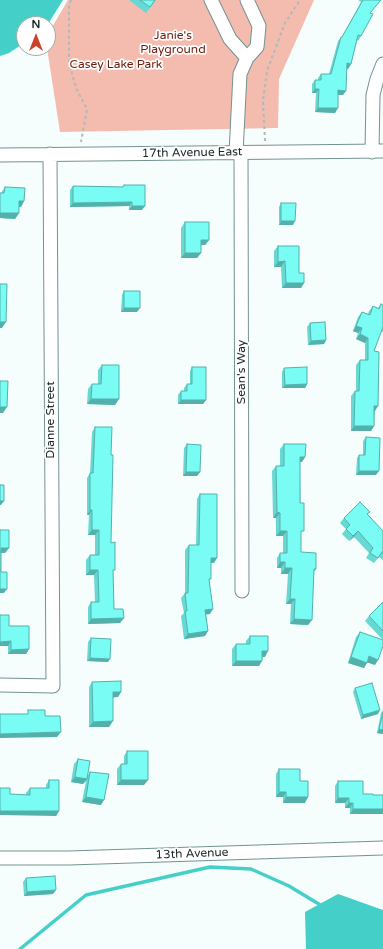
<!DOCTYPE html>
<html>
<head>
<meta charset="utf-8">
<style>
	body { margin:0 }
	#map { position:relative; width:383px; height:949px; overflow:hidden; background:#f6fdfd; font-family:"Varela Round",sans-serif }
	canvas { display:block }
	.north { position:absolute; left:16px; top:16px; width:40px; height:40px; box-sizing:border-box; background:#fff; border:1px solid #a3a9a8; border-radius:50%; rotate:0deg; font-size:11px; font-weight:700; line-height:16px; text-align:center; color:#1a2826 }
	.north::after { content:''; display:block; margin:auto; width:14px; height:18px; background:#cc4129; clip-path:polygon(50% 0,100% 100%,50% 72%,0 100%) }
</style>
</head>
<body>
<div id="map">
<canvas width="383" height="949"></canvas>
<div class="north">N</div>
</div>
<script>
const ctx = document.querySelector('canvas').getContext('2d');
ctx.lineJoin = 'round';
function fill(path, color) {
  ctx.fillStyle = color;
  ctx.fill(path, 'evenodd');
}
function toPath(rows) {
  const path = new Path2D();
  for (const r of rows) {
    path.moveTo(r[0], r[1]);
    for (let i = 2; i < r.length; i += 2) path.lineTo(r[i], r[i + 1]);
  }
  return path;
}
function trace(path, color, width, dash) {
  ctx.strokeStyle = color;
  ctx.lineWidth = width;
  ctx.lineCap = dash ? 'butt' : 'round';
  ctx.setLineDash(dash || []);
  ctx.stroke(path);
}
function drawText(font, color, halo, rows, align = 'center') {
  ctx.font = font + ' "Varela Round",sans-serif';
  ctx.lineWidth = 3.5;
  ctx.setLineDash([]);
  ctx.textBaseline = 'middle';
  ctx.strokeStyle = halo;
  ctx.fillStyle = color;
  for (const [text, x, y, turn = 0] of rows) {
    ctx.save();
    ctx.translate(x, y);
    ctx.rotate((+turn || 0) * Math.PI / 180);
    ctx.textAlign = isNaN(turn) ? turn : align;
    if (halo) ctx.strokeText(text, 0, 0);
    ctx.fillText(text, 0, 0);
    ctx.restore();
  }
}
const green = toPath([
	[68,0,314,0,279,79,278,128,60,132,47,48,48,34]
]);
const water = toPath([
	[0,0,63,0,48,24,24,24,24,43,9,53,0,56],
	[338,894,383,910,383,949,306,949,305,912]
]);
const stream = toPath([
	[20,949,86,895,210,867,251,869,289,886,322,906]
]);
const path = toPath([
	[71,0,69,6,69,62,76,88,87,109,81,142],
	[265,141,263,101,267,71,285,23,300,0]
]);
const minor = toPath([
	[211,0,230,39,247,58],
	[372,152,373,95,377,79,383,64],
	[236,153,240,74,247,58,257,47,259,26,247,0],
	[241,153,242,591],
	[0,155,383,151],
	[0,685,53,686,50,154],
	[0,858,69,858,383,848]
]);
const wall = toPath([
	[129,0,156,0,146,13],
	[358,0,381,0,370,13,361,36,358,41,357,40,351,64,348,69,347,68,343,95,338,95,335,113,315,112,316,93,312,93,312,84,315,80,318,80,318,78,321,74,329,74,338,41,341,37,342,37,361,2],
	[124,185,142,210,129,210,129,206,70,207,70,190,73,186,122,187],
	[5,187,24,201,21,207,19,206,19,213,15,219,0,218,0,193,1,193],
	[281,203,293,225,279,225,279,207],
	[185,222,209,240,205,245,201,245,201,253,197,258,181,258,181,228],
	[278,246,299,273,304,283,301,288,282,288,281,267,274,267,274,251],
	[124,291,137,312,121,312,122,295],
	[381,304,383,305,383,332,381,331,374,351,375,411,374,426,371,431,351,431,351,396,355,391,356,391,356,365,360,360,365,360,365,343,356,339,358,333,353,331,358,317,362,312,368,314,369,311,373,306,378,308],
	[310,323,326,340,324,344,308,345,307,327],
	[102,365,119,399,115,405,87,404,88,389,92,384,98,384,98,370],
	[192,367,206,400,203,404,178,404,178,395,181,391,184,391,184,388,187,384,190,384,190,371],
	[284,368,307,384,305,388,282,388,282,372],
	[95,427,111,455,111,543,113,572,114,609,124,618,120,623,88,624,88,607,91,602,95,602,94,575,86,575,86,560,90,555,95,555,95,535,88,535,89,515,87,515,87,478,90,473,92,432],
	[366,437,376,475,356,475,357,458,359,455,363,455,363,441],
	[187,444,200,472,197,476,183,476,184,448],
	[284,444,305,457,302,462,300,462,301,552,316,569,314,572,308,625,290,624,291,604,286,604,288,574,281,574,281,568,277,568,277,558,280,553,283,553,283,536,276,536,276,518,273,518,272,471,276,466,280,466,280,449],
	[200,494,214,563,211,563,209,582,210,614,206,614,208,631,205,636,184,639,181,616,184,613,181,598,185,593,185,550,189,545,196,545,197,499],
	[368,515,383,531,383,560,379,557,374,563,366,558,369,553,354,537,349,541,342,534,346,529,340,523,344,518],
	[383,602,383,640,365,621,369,616],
	[0,615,29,649,26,654,8,654,8,646,0,646],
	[360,632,375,665,367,662,364,668,348,663,356,637],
	[250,636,265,657,262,657,259,666,232,666,232,649,236,644,246,644,246,641],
	[91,638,108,662,87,661,88,642],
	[92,682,121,692,118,697,113,697,109,727,89,727,89,687],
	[355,688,378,714,361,719,353,692],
	[383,710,383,734,377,733,381,713],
	[127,751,144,785,117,785,117,769,121,764,124,764,124,756],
	[78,759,88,775,90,772,101,805,82,802,86,781,83,784,71,782,74,764],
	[279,769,300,781,305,803,283,803,283,797,276,797,276,774],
	[49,780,59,811,56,816,26,795,26,793,30,788,46,788,46,785],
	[338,781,363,794,373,795,383,814,350,814,350,808,345,808,345,803,335,803,335,786],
	[26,878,53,894,24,896,23,882]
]);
const shadedWall = toPath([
	[347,63,351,64,348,69,344,68],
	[315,89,319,89,316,93,312,93],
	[338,90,346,91,343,95,335,95],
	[318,108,338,108,335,113,315,112],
	[19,201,24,201,21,207,16,206],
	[132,202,129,206,70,207,73,203],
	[132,206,145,206,142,210,129,210],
	[0,213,19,213,15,219,0,218],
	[281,221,295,221,293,225,279,225],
	[201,240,209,240,205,245,197,245],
	[185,253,201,253,197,258,181,258],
	[285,261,281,267,274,267,278,262],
	[286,283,304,283,301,288,282,288],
	[124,308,140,308,137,312,121,312],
	[0,322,6,322,2,328,0,328],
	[356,326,362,328,358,333,353,331],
	[360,334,368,338,365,343,356,339],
	[326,340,324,344,308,345,311,341],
	[307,384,305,388,282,388,285,385],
	[91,399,119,399,115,405,87,404],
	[181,400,206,400,203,404,178,404],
	[374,406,378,406,375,411,371,411],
	[0,407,7,407,3,413,0,413],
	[354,426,374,426,371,431,351,431],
	[300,457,305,457,302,462,296,462],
	[359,471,379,471,376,475,356,475],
	[186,472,200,472,197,476,183,476],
	[0,501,4,501,1,505,0,505],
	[90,510,92,510,89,515,87,515],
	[277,512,280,513,276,518,273,518],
	[92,530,99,530,95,535,88,535],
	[280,531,287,531,283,536,276,536],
	[358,531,354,537,349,541,353,536],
	[1,548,9,548,5,553,0,553],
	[211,558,217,558,214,563,208,563],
	[280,562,285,562,281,568,277,568],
	[285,568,292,568,288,574,281,574],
	[90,570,98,570,94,575,86,575],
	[0,589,7,589,4,593,0,593],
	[290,599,295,599,291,604,286,604],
	[213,609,210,614,202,615,205,610],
	[124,618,120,623,88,624,91,619],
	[294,619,312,620,308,625,290,624],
	[208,631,205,636,184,639,188,634],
	[11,641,8,646,0,646,0,642],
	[29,649,26,654,8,654,11,650],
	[262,651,268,651,265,657,258,657],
	[369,656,378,660,375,665,366,662],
	[351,657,367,663,364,668,348,663],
	[90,658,110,659,108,662,87,661],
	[236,661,262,661,259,666,232,666],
	[113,692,121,692,118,697,109,698],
	[380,710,378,714,361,719,363,715],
	[113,721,109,727,89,727,93,722],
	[379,729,383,730,383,734,377,733],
	[61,732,57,737,0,738,0,734],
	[75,777,87,779,83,784,71,782],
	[121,780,148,780,144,785,117,785],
	[279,792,286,792,283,797,276,797],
	[86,797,104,800,101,805,82,802],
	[286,797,308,797,305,803,283,803],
	[338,798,349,798,345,803,335,803],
	[349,803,353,803,350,808,345,808],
	[353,809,383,809,383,814,350,814],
	[0,811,59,811,56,816,0,815],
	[56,890,53,894,24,896,27,892]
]);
const building = toPath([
	[140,0,155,0,150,7,140,0],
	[363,0,381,0,370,13,373,14,361,36,358,35,351,64,347,63,346,91,338,90,338,108,318,108,319,89,315,89,315,80,321,80,321,74,331,74,341,37,342,37,363,0],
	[124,185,145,185,145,206,132,206,132,202,73,203,73,186,123,187,124,185],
	[5,187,25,188,24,201,19,201,19,213,0,213,0,193,4,193,5,187],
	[281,203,296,203,295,221,281,221,281,203],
	[185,222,209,222,209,240,201,240,201,253,185,253,185,222],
	[278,246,299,246,299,273,304,273,304,283,286,283,285,261,278,262,278,246],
	[0,284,7,284,6,322,0,322,0,284],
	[124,291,140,291,140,308,124,308,124,291],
	[381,304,383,305,383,327,374,351,379,352,378,406,374,406,374,426,354,426,355,391,359,391,360,360,368,360,368,338,360,334,362,328,356,326,362,312,370,315,373,306,379,309,381,304],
	[325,322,326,340,311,341,310,323,325,322],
	[102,365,119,365,119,399,91,399,92,384,101,384,102,365],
	[192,367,206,367,206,400,181,400,181,391,187,391,187,384,192,384,192,367],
	[307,367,307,384,285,385,284,368,307,367],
	[0,381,8,381,7,407,0,407,0,381],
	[95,427,112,427,111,455,113,455,111,543,115,542,115,570,113,570,114,609,123,609,124,618,91,619,91,602,99,602,98,570,90,570,90,555,99,555,99,530,92,530,92,510,90,510,90,473,93,473,95,427],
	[366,437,380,438,379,471,359,471,359,455,365,455,366,437],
	[187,444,201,445,200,472,186,472,187,444],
	[284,444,306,444,305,457,300,457,300,503,304,503,304,531,301,531,301,552,316,553,316,569,314,569,312,620,294,619,295,599,290,599,292,568,285,568,285,562,280,562,280,553,287,553,287,531,280,531,280,513,277,512,276,466,284,466,284,444],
	[0,485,4,485,4,501,0,501,0,485],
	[200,494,217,494,217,558,211,558,211,579,209,579,213,609,205,610,208,631,188,634,185,611,187,611,185,593,188,593,189,545,199,545,200,494],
	[360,502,370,512,367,514,383,531,383,552,382,552,378,558,370,553,373,548,358,531,353,536,346,529,350,525,344,518,360,502],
	[0,530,9,530,9,548,1,548,1,572,7,572,7,589,0,589,0,530],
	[383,602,383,631,369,616,383,602],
	[0,615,9,615,9,626,29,626,29,649,11,650,11,641,0,642,0,615],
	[360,632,383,640,383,646,378,660,369,656,367,663,351,657,360,632],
	[250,636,268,636,268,651,262,651,262,661,236,661,236,644,250,644,250,636],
	[91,638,111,639,110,659,90,658,91,638],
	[121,681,121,692,113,692,113,721,93,722,92,682,121,681],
	[372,683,380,710,363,715,355,688,372,683],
	[28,710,45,710,45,716,60,716,61,732,0,734,0,714,28,714,28,710],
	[383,713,383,730,379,729,383,713],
	[127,751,148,751,148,780,121,780,121,764,127,764,127,751],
	[78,759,90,761,87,779,75,777,78,759],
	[279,769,300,769,300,781,308,781,308,797,286,797,286,792,279,792,279,769],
	[90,772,109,774,104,800,86,797,90,772],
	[49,780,59,780,59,811,0,811,0,788,10,788,10,794,30,795,30,788,49,788,49,780],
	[338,781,363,781,363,794,373,794,373,795,383,795,383,809,353,809,353,803,349,803,349,798,338,798,338,781],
	[55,876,56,890,27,892,26,878,55,876]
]);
const parkNames = [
	["Janie's",173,36],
	["Playground",173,50],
	["Casey Lake Park",116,65]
];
const streetNames = [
	["17th Avenue East",192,153,-1],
	["Sean's Way",242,372,-90],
	["Dianne Street",51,420,-90],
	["13th Avenue",192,854,-2]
];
fill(green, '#f4bbaf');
fill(water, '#44d0c8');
trace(stream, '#44d0c8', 3.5);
trace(minor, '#729390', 15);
trace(path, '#afb9b8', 2, [3, 3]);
trace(minor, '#fff', 13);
fill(wall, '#67d9d2');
fill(shadedWall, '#54b0ab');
fill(building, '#78fcf4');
trace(building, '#54b0ab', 1);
drawText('12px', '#6f1d0f', '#fff', parkNames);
drawText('12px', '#1a2826', '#fff', streetNames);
</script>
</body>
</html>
